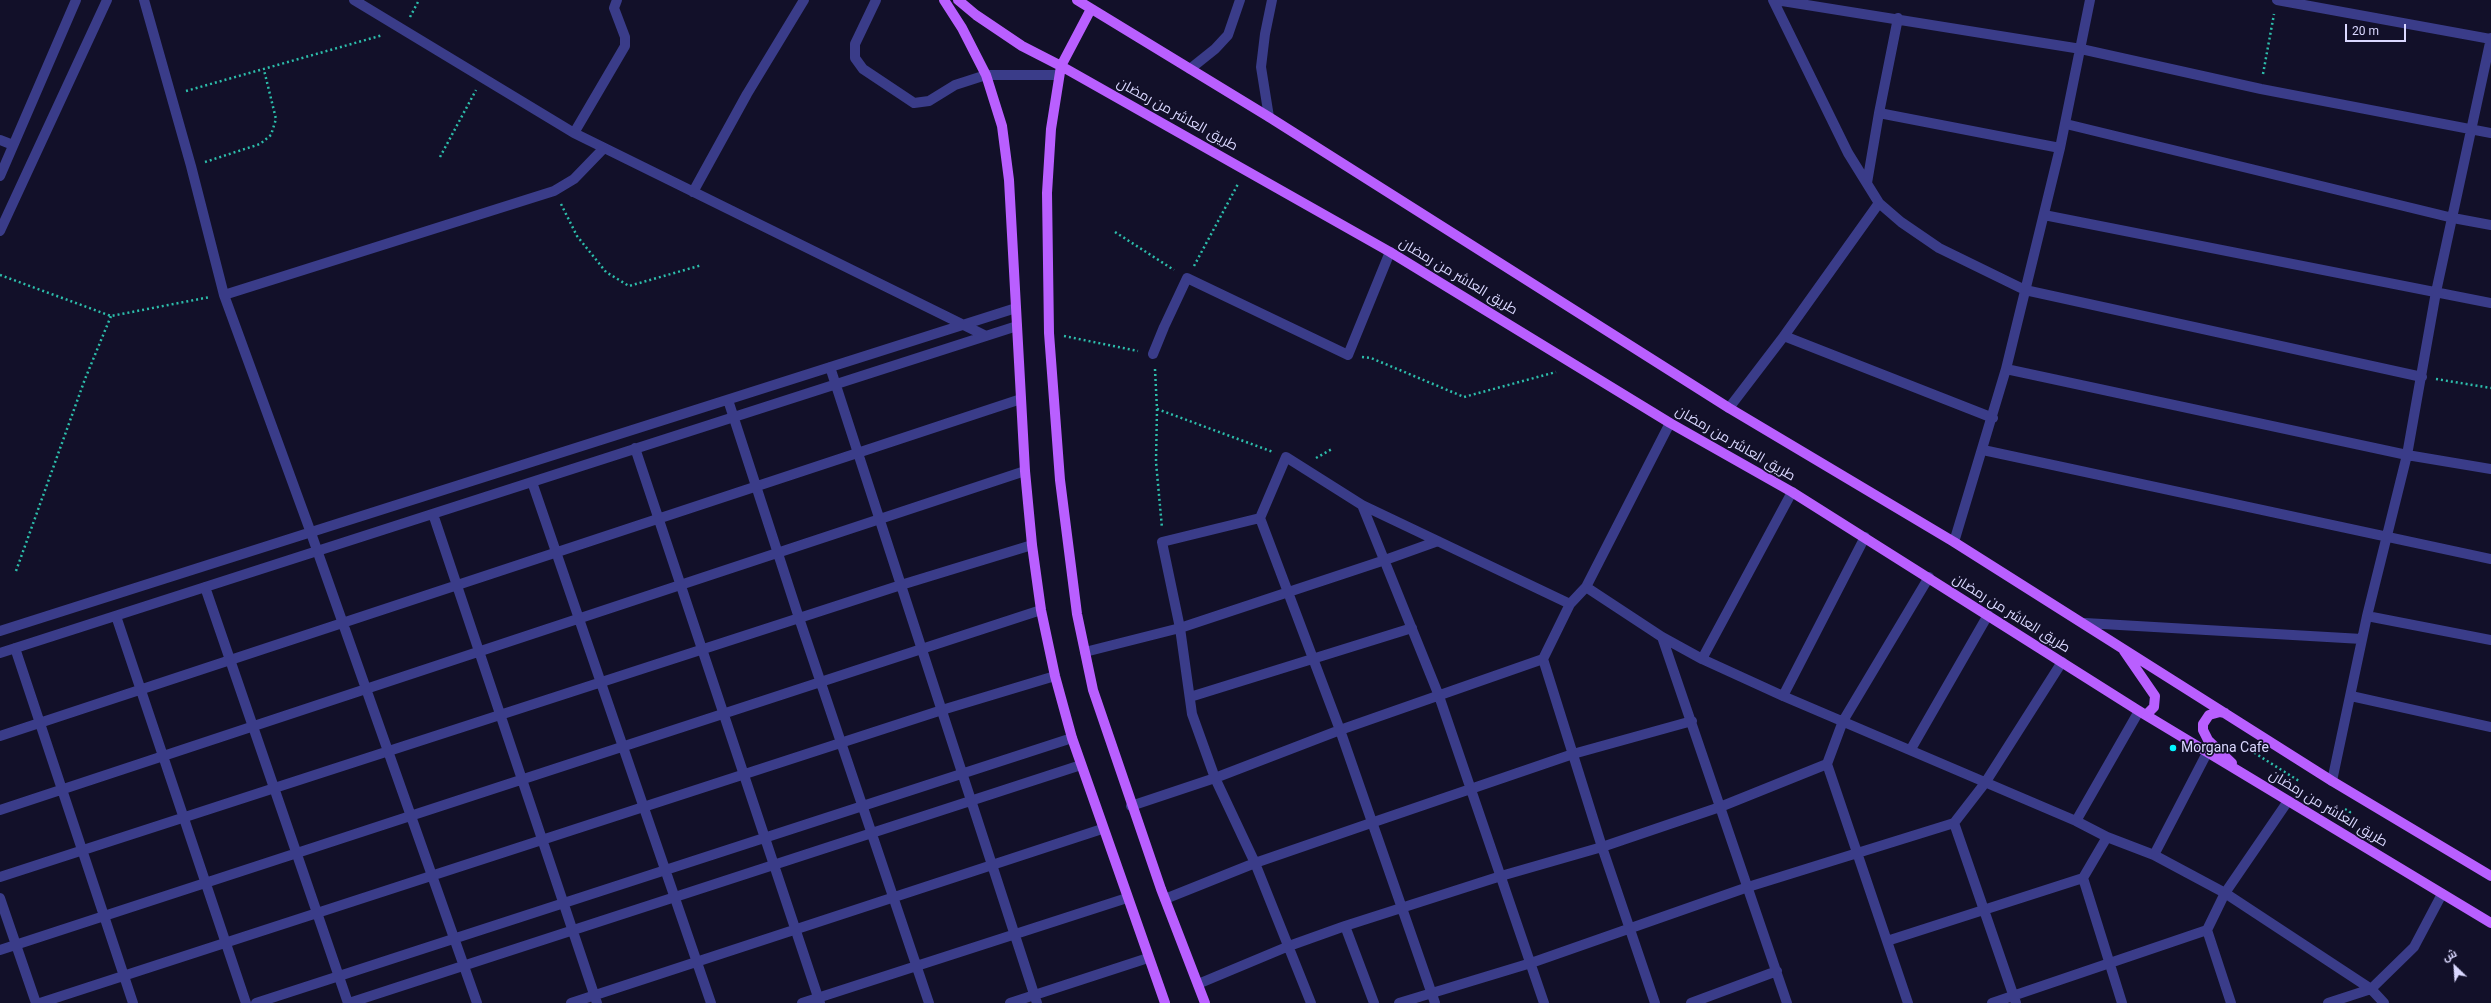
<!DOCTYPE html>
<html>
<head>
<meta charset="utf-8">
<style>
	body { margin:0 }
	#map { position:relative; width:2491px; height:1003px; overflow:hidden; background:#121029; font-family:Roboto,Cairo,sans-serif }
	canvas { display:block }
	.north { position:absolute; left:2435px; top:947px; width:40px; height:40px; -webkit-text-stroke:3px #121029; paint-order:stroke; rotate:335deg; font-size:11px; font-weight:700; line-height:16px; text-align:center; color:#dad8ff }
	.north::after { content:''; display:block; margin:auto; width:14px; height:18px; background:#dad8ff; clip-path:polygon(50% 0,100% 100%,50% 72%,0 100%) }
	.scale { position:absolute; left:2345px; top:24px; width:61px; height:18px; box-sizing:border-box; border:2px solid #dad8ff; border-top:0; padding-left:5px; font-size:12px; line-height:14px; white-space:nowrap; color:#dad8ff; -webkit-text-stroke:3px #121029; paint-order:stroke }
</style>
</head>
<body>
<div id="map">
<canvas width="2491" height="1003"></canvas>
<div class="north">ش</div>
<div class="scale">20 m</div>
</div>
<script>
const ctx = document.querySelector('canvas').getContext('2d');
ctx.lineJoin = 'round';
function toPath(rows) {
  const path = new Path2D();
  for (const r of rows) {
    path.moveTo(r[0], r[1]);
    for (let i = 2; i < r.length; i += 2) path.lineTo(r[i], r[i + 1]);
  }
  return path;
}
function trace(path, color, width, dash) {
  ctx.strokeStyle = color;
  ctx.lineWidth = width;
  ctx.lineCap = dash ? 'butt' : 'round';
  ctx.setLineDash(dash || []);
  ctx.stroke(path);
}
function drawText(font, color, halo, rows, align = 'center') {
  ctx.font = font + ' Roboto,Cairo,sans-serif';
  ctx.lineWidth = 3.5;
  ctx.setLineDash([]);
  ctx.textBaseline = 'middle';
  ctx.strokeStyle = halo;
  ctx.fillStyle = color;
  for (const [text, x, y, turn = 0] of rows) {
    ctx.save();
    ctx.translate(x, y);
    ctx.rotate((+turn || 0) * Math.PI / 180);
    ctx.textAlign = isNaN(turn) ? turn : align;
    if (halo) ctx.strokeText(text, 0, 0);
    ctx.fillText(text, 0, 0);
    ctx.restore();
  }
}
const path = toPath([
	[410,17,419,0],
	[2263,74,2274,14],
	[186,91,383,35],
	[440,157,476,90],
	[205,162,260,144,271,135,276,119,264,70],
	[561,204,577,236,606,272,629,286,702,265],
	[1115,232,1174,270],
	[1194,266,1238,184],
	[0,275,111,316,210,297],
	[1064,336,1138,351],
	[1362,357,1371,358,1464,397,1556,372],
	[1155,369,1157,409,1156,462,1162,528],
	[2436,379,2491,388],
	[1157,409,1273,452],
	[1316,458,1332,449],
	[16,571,85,379,111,316],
	[2255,749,2253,752,2299,781],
	[2345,809,2350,812,2347,819]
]);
const minor = toPath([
	[144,0,191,166,224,295,311,533,477,1003],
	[354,0,574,133,986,336],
	[876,0,855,44,855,58,863,69,914,103,929,101,955,85,986,75,1059,75],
	[1773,0,1848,153,1879,203,1901,222,1939,248,2025,290,2422,377],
	[1776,0,2081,49,2261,89,2491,133],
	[2277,0,2491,39],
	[1898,18,1879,113,2060,148],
	[1190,69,1215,49,1228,35,1240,0],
	[1269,117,1261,67,1265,34,1272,0],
	[2066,124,2453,218,2491,225],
	[574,133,625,46,625,37,614,8,617,0],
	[0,140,13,145],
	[0,176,76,0],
	[1867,183,1879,113],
	[693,192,747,94,804,0],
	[2044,215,2491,303],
	[0,231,107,0],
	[224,295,554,191,574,179,604,148],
	[1784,336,1879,203],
	[1153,354,1164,327,1187,278,1348,355,1390,252],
	[830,367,1037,1003],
	[2006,369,2407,455,2491,469],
	[728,400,799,618,929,1003],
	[1729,408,1784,336,1993,418],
	[635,448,820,1003],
	[1983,450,2491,559],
	[532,482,711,1003],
	[1362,505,1570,604],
	[433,514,597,1003],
	[1260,518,1162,542,1180,628,1192,714,1215,778,1255,863,1311,1003],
	[1954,542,2006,369,2060,148,2090,0],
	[205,587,348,1003],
	[1586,587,1662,637,1702,659,1783,696,2076,821,2107,837,2154,855,2225,893,2371,989,2384,1003],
	[116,616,246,1003],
	[2367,616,2491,640],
	[2085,623,2362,639],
	[0,631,1016,308],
	[1662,637,1787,1003],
	[15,648,133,1003],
	[1085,652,1180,628,1385,560,1438,541],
	[0,653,1017,326],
	[1543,659,1602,847,1655,1003],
	[1702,659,1792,492],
	[1783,696,1865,537],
	[2351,696,2491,727],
	[1190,697,1412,628],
	[0,736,1021,399],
	[1911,749,1988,615],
	[2332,781,2367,616,2407,455,2436,292,2491,38],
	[1131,806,1215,778,1340,730,1543,659,1570,604,1586,587,1670,423],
	[0,810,1025,471],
	[2076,821,2139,711],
	[1954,823,2016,1003],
	[2154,855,2207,753],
	[0,877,901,585,1032,545],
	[2083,878,2122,1003],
	[0,898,36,1003],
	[1165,899,1255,863,1371,823,1573,754,1692,721],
	[1345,926,1374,1003],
	[1887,941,2083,878,2107,837],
	[0,950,1041,610],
	[1198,984,1289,946,1345,926,1501,876,1602,847,1720,807,1827,764],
	[40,1003,942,710,1055,676],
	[256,1003,1072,738],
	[349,1003,1081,765],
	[571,1003,1102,829],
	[802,1003,1127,898],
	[1010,1003,1148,958],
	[1399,1003,1531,963,1748,887,1954,823,1985,783,2062,662],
	[1435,1003,1340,730,1260,518,1286,457,1362,505,1439,696,1544,1003],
	[1691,1003,1777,971],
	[1908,1003,1827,764,1843,721,1929,577],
	[1992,1003,2207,930],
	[2231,1003,2207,930,2225,893,2288,801],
	[2328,1003,2371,989,2414,947,2442,894]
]);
const major = toPath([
	[944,0,962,28,986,75,1002,126,1009,180,1025,471,1032,545,1041,610,1055,676,1072,738,1165,1003],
	[958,0,976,15,1022,46,1061,66,1390,252,1670,423,1792,492,2139,711,2491,923],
	[1077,0,1269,117,1729,408,1954,542,2332,781,2491,876],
	[1091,9,1061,66,1051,129,1047,193,1049,333,1060,480,1077,614,1093,690,1161,889,1205,1003],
	[2124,651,2155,696,2154,707,2146,715],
	[2225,713,2220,712,2209,715,2203,724,2203,730,2208,740,2232,763]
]);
const markers = [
	[2173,748,4,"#04f6ff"]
];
const streetNames = [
	["طريق العاشر من رمضان",1177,115,29],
	["طريق العاشر من رمضان",1458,277,31],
	["طريق العاشر من رمضان",1735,444,30],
	["طريق العاشر من رمضان",2011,614,32],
	["طريق العاشر من رمضان",2328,809,31]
];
const poiNames = [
	["Morgana Cafe",2181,748]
];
trace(path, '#2dbdab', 2.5, [2, 3]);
trace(minor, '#3a3c89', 10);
trace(major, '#b95fff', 10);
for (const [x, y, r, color] of markers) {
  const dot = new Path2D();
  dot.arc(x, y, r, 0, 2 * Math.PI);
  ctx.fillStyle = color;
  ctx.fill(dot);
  trace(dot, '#121029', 1.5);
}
drawText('14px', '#dad8ff', '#121029', streetNames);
drawText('14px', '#dad8ff', '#121029', poiNames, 'left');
</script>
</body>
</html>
